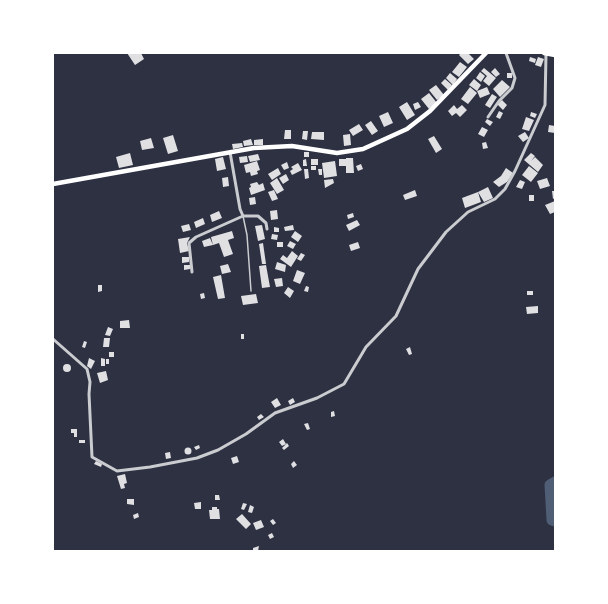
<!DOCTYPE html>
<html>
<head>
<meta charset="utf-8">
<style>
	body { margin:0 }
	#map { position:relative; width:608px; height:604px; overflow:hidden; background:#2d3142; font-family:Commissioner,sans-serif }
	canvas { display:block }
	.frame { position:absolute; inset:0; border:54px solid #fff; pointer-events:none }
</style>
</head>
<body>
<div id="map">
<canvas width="608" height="604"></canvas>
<div class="frame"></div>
</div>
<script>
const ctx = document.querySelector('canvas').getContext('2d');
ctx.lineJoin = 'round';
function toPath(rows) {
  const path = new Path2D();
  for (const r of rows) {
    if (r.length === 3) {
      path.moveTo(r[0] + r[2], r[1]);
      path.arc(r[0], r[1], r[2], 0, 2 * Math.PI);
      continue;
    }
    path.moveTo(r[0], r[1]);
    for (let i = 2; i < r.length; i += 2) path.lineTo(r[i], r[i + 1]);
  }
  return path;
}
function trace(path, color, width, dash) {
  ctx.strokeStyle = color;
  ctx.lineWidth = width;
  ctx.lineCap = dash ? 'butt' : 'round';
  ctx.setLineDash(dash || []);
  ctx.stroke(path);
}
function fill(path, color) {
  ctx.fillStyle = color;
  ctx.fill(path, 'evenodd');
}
const river = toPath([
	[555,482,550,485,552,520,555,521]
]);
const building = toPath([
	[127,53,141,53,144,59,135,65],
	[461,53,468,53,474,59,468,64,459,55],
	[530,57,536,59,535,63,529,61],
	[538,57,544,59,541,67,535,65],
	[460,62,467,67,459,77,452,72],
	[484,68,496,78,489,86,483,81,487,76,481,71],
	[495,68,500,74,496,77,491,72],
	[480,72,485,76,481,82,476,78],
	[450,73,457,79,453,85,446,78],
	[507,73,512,73,512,78,507,78],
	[445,79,452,85,448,90,441,83],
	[474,79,481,85,477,91,469,85],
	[502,80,510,87,500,97,493,89],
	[436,85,444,95,437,100,429,90],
	[470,87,477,93,468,104,461,99],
	[487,87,490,94,480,98,477,91],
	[429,93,437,103,429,109,421,99],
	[492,94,497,97,490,108,485,105],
	[502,100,507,105,503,110,497,104],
	[407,102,415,115,407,120,399,107],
	[418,102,421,107,415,110,413,104],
	[454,105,457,109,462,105,467,110,460,117,456,113,452,116,448,111],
	[499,111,503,113,500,119,496,117],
	[388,112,393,123,384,127,379,116],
	[531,112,537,114,535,118,530,116],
	[526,117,534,120,529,131,522,129],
	[487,119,493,122,490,126,485,122],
	[371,121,378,131,372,135,365,125],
	[359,124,363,130,353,136,349,130],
	[549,125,555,126,555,133,548,132],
	[482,127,488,130,484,137,478,134],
	[285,130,291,130,291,139,284,139],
	[303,131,308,131,307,140,302,139],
	[312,132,324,132,324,140,311,139],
	[525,132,529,138,523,142,518,136],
	[350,134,351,145,344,146,343,135],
	[173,135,178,151,168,154,163,138],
	[434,136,442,149,436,153,428,139],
	[151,138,154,148,142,150,140,141],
	[251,139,253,145,244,146,243,141],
	[263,139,263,145,254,145,254,140],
	[486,142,488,148,483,149,482,143],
	[242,143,243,147,233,149,232,144],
	[304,152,309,152,309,157,304,157],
	[130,153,133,165,119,168,116,157],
	[531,153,535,156,531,161,535,157,543,165,538,172,524,160],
	[258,154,260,160,250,162,248,156],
	[247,156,248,162,240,163,239,157],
	[223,157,226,169,217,171,215,159],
	[346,158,353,158,354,173,346,173],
	[306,159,307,166,303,166,303,160],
	[311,159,318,159,318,165,311,165],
	[339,159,346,159,346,166,339,166],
	[257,161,260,170,257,171,258,174,251,176,250,172,246,173,244,165],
	[335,161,337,176,324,178,322,163],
	[287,162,289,168,284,170,281,165],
	[298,163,302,170,292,175,290,171,293,169,291,167],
	[361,164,363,169,358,171,356,166],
	[311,166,316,166,316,170,311,170],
	[529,166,538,173,531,182,522,175],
	[278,168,281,174,272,180,268,174],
	[506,168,513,173,507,182,499,187,493,182,501,176],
	[304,169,308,169,309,178,305,179],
	[318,169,322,169,322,175,319,175],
	[286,174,289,180,283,184,279,178],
	[228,177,229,186,223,187,222,178],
	[277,178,284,190,277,194,270,183],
	[547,178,550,186,540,189,537,181],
	[333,179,334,183,325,188,324,180],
	[520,180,525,182,522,189,516,187],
	[257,182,259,185,263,183,265,190,251,195,249,188,251,187,250,184],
	[488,187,493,198,484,202,478,192],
	[274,190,278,199,272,201,268,192],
	[415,190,417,196,405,200,403,195],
	[552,191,555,191,555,198,553,199],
	[478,192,481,202,465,208,462,198],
	[529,195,534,195,534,201,529,201],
	[255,197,256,204,250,205,249,198],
	[555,201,555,212,550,214,545,205],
	[277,210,278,219,271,220,270,211],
	[219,211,222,218,212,222,210,215],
	[353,213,354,217,348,219,347,215],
	[203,218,205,224,196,228,194,222],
	[357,220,360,225,349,231,346,225],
	[189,224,191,230,183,232,181,226],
	[262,225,265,239,258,241,255,226],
	[293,225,294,230,285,231,284,227],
	[274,227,279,228,279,232,274,232],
	[232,231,234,238,228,240,233,254,224,257,219,243,213,245,211,237],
	[295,231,302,236,298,242,291,237],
	[272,234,278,235,277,240,271,239],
	[190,237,187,243,189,251,180,253,178,239],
	[210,238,213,245,204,247,202,241],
	[290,241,296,244,293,249,287,246],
	[277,242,283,242,283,247,277,247],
	[358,242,360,248,351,251,349,245],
	[263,243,266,264,262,264,259,244],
	[292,251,298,256,291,267,280,259,283,255,287,258],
	[301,253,305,255,301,261,297,259],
	[182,257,189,257,189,262,182,263],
	[277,262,286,265,285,272,275,269],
	[228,264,231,272,222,274,220,266],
	[184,265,190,265,190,269,184,270],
	[266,265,270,287,262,288,259,266],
	[297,270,305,273,300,284,293,281],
	[221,275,225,298,218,299,213,277],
	[282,278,283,286,276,287,274,279],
	[98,285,102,285,102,291,98,292],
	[306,286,309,287,308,292,304,291],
	[288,287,294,291,290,298,284,293],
	[527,291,533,291,533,295,527,295],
	[204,293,205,298,201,299,200,294],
	[256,294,258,303,243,305,241,296],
	[538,306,538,313,527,314,526,307],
	[129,320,130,328,120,328,120,321],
	[108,327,113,329,110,336,105,335],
	[241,334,244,334,244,339,241,339],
	[104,338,110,338,109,347,103,347],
	[84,341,87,342,85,348,82,347],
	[410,347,412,354,409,355,406,349],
	[109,352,114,352,114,357,109,357],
	[89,358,95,361,91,369,87,366],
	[101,358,105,359,105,366,101,366],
	[106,359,109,359,109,364,106,364],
	[67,368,4],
	[106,371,108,380,100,383,97,373],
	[277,398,281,405,275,408,271,402],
	[293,398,295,402,290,405,288,401],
	[334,411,335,416,331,417,331,412],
	[261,414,264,417,259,420,257,417],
	[308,423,310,429,307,430,304,424],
	[71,429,77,429,77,437,74,437,74,433,71,433],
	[283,439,286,444,282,446,279,442],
	[79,440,85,440,85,443,79,443],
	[287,443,289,446,284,450,282,448],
	[199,445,200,448,196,450,194,447],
	[188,451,3.5],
	[170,452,171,458,166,459,165,453],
	[237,456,239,462,233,464,231,458],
	[96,461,102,464,101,467,94,464],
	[294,461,297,465,293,468,291,464],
	[125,474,127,483,124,484,125,488,121,489,117,476],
	[215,495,219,495,220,500,215,500],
	[127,499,134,499,134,505,127,504],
	[201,502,201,509,195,509,194,503],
	[243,503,247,504,244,510,241,509],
	[250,505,254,507,252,513,248,512],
	[212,507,217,507,217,509,219,509,220,519,210,519,209,510,212,510],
	[138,513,139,517,134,519,133,515],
	[242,514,251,524,246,529,236,519],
	[273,519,276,523,273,525,270,521],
	[261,520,264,527,256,530,253,523],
	[272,533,274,537,270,539,268,535],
	[259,546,258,551,253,551,253,548]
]);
const service = toPath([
	[243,216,247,235,251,291]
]);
const minor = toPath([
	[488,117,499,101,512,88,515,78,506,53],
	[230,152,240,209,243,216],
	[192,272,189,243,196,237,243,216,258,216,266,223,267,229],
	[53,339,87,369,90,382,89,394,92,457,117,471,150,467,197,458,218,450,246,434,275,413,317,398,344,384,366,347,396,316,418,269,446,232,468,212,495,199,505,189,515,171,545,105,546,54]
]);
const primary = toPath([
	[544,53,555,55],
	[53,184,254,148,292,146,337,153,363,149,407,129,430,111,486,53]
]);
trace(river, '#4f5d75', 11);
fill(building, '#e0e0e3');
trace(service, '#caccd0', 1.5);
trace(minor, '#caccd0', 3);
trace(primary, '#fff', 4.5);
</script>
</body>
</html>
